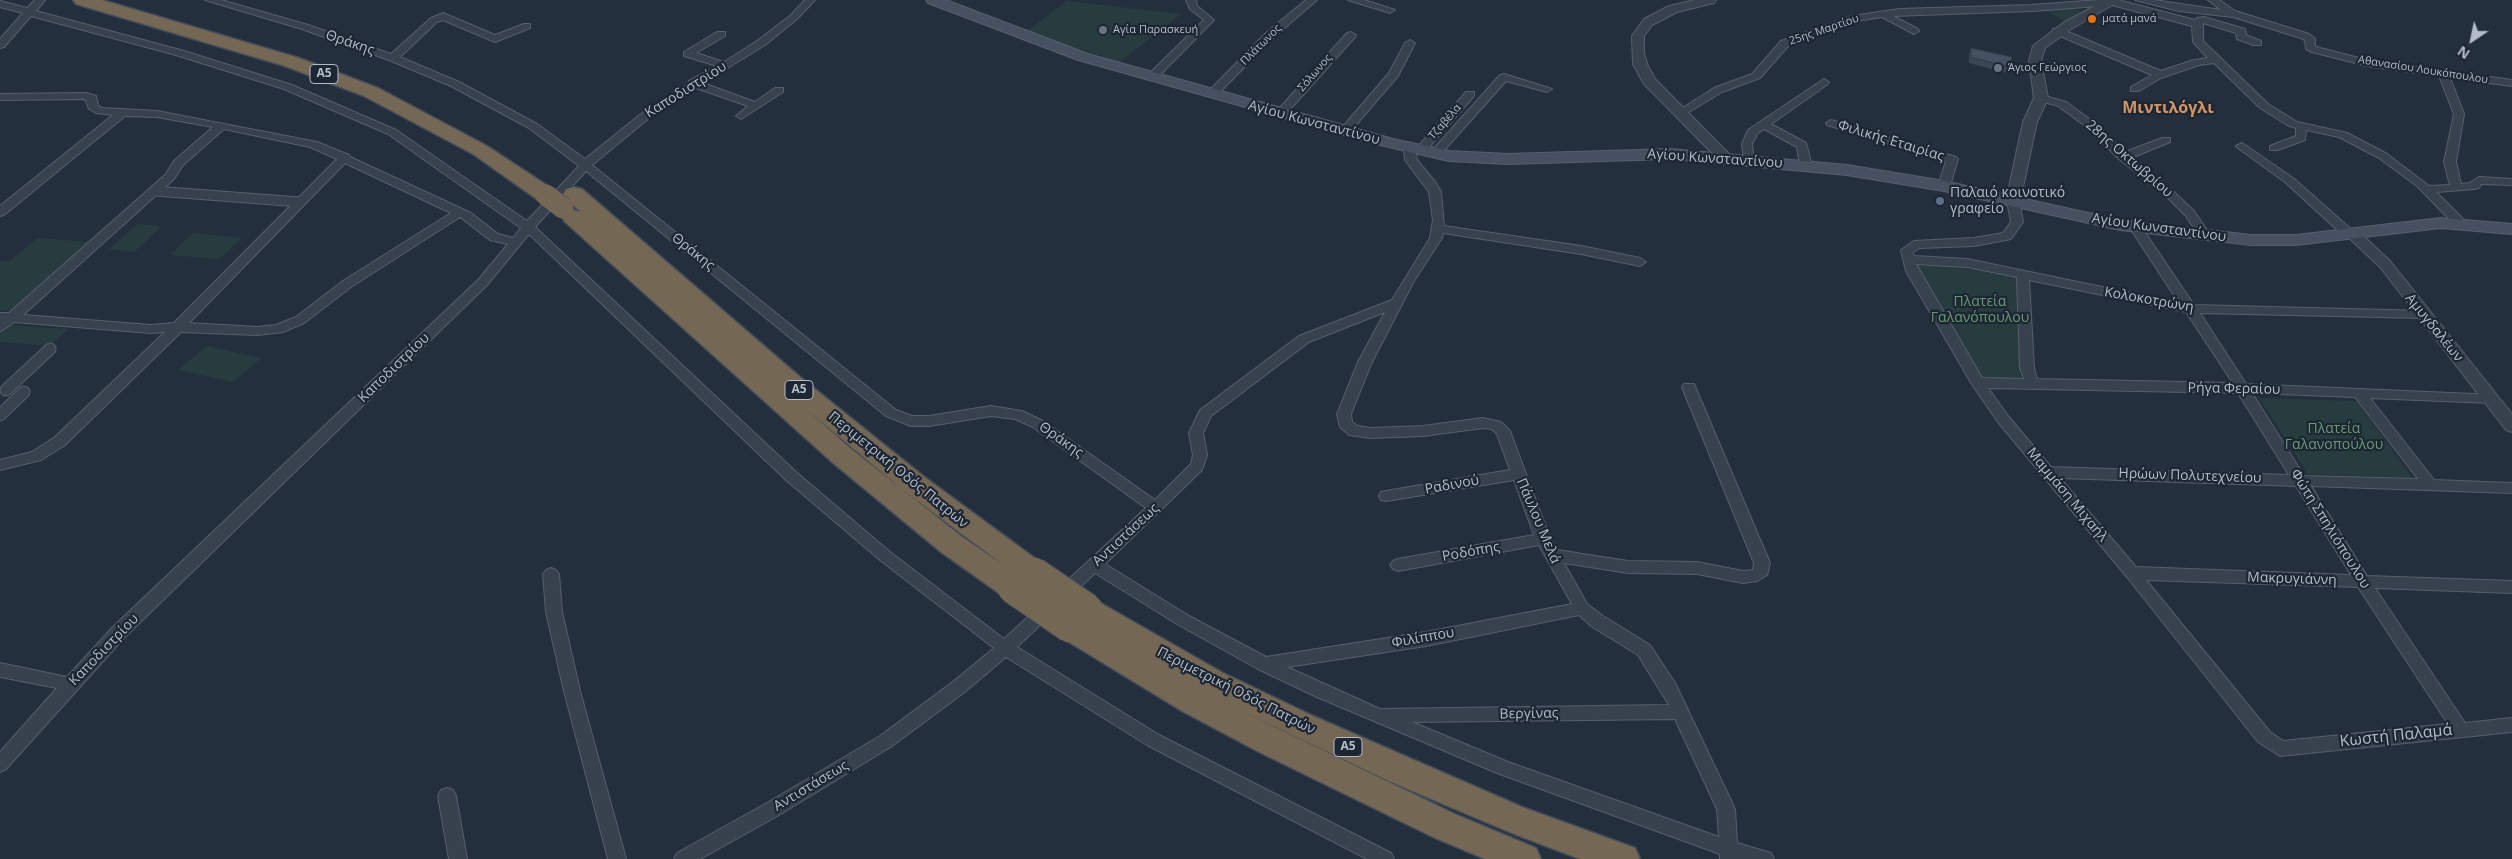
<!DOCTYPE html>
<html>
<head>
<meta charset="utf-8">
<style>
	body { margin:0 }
	#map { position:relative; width:2512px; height:859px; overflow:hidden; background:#242f3e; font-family:"Open Sans",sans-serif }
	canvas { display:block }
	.north { position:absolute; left:2447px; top:15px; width:50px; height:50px; -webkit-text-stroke:4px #1d2633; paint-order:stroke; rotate:214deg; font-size:14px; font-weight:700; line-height:20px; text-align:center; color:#b4bcc9 }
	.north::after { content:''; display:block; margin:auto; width:18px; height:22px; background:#b4bcc9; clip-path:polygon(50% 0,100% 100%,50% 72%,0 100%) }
</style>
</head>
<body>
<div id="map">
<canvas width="2512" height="859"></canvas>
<div class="north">N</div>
</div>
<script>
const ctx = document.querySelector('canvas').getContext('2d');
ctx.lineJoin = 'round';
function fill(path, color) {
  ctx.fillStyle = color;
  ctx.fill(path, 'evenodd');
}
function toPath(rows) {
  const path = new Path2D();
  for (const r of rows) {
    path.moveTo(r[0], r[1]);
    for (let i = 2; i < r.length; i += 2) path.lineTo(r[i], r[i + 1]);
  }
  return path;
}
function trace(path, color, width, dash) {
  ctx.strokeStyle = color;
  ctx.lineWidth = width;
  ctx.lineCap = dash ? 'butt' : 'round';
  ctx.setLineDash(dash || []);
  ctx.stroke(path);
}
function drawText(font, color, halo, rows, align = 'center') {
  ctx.font = font + ' "Open Sans",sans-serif';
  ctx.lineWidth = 4.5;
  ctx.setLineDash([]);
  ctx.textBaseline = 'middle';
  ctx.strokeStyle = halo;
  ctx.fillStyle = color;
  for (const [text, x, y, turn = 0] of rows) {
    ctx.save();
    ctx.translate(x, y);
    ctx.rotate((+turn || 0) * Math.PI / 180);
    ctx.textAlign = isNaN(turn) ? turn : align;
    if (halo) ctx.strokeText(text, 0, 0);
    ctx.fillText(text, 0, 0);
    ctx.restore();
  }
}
const green = toPath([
	[1067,1,1181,14,1120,62,1026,32],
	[2073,6,2082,13,2066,22,2043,9],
	[137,224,162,226,134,252,109,249],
	[193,233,242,238,219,259,170,255],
	[37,238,90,242,11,311,0,310,0,261,10,261],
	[1909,260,2017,277,2021,378,1980,378],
	[11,325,68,329,50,346,0,342,0,335],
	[207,346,261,358,233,382,178,370],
	[2259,398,2356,401,2413,478,2308,474]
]);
const pedestrianFar1 = toPath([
	[155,191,300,202]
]);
const pedestrian = toPath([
	[6,390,50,349],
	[0,415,24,392]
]);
const minor = toPath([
	[35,0,45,0,36,11,184,51,292,85,396,130,527,221,579,166,529,128,451,86,389,60,302,29,205,0,221,0,308,25,391,54,431,18,443,13,495,35,524,24,530,24,530,28,495,42,443,20,437,22,400,57,459,82,537,124,585,159,646,110,688,84,689,81,717,66,684,56,684,52,717,32,725,32,725,36,696,53,724,62,757,41,791,15,805,0,815,0,797,19,765,45,703,83,755,102,775,88,783,88,783,92,741,119,736,116,748,106,696,88,654,114,592,165,896,410,912,416,929,416,991,406,1022,411,1043,421,1155,500,1191,464,1193,455,1189,433,1200,410,1299,336,1392,300,1430,238,1433,220,1429,192,1405,160,1404,149,1410,146,1416,149,1466,92,1474,92,1474,96,1424,153,1416,153,1417,160,1436,183,1441,192,1444,226,1581,246,1640,258,1646,262,1640,266,1581,254,1443,233,1442,238,1414,281,1372,362,1351,414,1352,422,1358,426,1370,428,1423,426,1483,418,1501,422,1510,431,1550,538,1557,550,1628,561,1697,562,1743,571,1753,570,1754,563,1682,387,1684,384,1694,384,1770,563,1767,575,1757,581,1743,583,1697,574,1628,573,1564,563,1587,604,1603,616,1650,645,1675,683,1735,809,1737,843,1771,853,1774,859,1720,859,1720,854,1497,773,1317,697,1258,669,1177,624,1095,573,1017,647,1159,735,1391,853,1394,859,1367,859,1147,745,1006,657,966,691,892,746,779,815,700,859,674,859,677,853,767,803,880,736,954,681,994,648,880,560,786,480,529,234,487,285,124,638,6,769,0,772,0,752,57,688,0,677,0,663,67,677,112,628,479,279,508,244,490,240,460,217,351,287,304,323,283,332,257,335,181,332,65,445,41,460,0,470,0,460,32,452,55,437,165,332,151,333,14,322,0,332,0,313,9,313,165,175,174,161,213,127,157,117,125,116,4,215,0,216,0,206,113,115,96,113,89,109,85,99,0,100,0,94,86,93,96,96,98,106,102,108,157,111,317,142,349,155,350,157,471,213,498,234,513,238,521,228,388,134,284,89,176,55,31,16,4,47,0,48,0,39,23,13,0,7,0,1,27,8,35,0],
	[224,129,310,147,337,159,174,323,151,325,23,315,174,179,183,165,224,129],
	[345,163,451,213,343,281,296,317,276,325,257,327,189,323,345,163],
	[586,171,886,416,911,426,929,426,991,416,1015,419,1033,427,1146,508,1004,639,890,552,796,472,535,227,586,171],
	[1385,312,1358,362,1337,414,1340,427,1349,435,1370,438,1423,436,1483,428,1492,429,1497,434,1510,470,1386,491,1381,492,1379,496,1381,500,1386,501,1514,480,1534,535,1398,559,1393,561,1390,565,1393,569,1398,571,1539,545,1572,604,1426,632,1266,657,1189,616,1105,564,1202,470,1207,455,1203,433,1211,416,1309,342,1385,312],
	[1579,615,1591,626,1638,655,1669,705,1380,709,1287,667,1426,646,1579,615],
	[1675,719,1717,809,1719,837,1508,762,1412,722,1675,719],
	[1186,0,1196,0,1197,6,1214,20,1156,79,1148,79,1148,75,1204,20,1190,9,1186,0],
	[1306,0,1317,0,1274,37,1216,96,1208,96,1208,92,1266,33,1306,0],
	[1348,0,1364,0,1395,10,1390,13,1348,0],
	[2099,0,2118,0,2195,20,2197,18,2204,17,2245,29,2246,35,2261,41,2261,45,2253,45,2237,39,2236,33,2203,23,2203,41,2268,104,2297,122,2347,133,2387,154,2429,186,2450,185,2444,162,2454,114,2439,76,2367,66,2312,52,2306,49,2305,40,2301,38,2233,17,2179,11,2135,0,2154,0,2221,10,2208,0,2219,0,2235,11,2309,34,2315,39,2315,46,2320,48,2371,61,2512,80,2512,86,2450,78,2464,114,2456,162,2461,184,2470,183,2479,177,2512,179,2512,185,2481,184,2479,188,2475,189,2436,192,2464,220,2466,223,2464,226,2460,227,2456,226,2417,186,2379,158,2339,137,2306,130,2305,140,2278,150,2270,150,2270,146,2296,136,2296,128,2289,126,2260,108,2214,63,2199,65,2161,78,2139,91,2131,91,2131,87,2152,75,2053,33,2053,29,2061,29,2161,71,2194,60,2208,58,2193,42,2192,26,2112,5,2032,11,1893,16,1918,29,1919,31,1914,34,1882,17,1857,21,1789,45,1760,78,1722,92,1684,115,1680,116,1675,113,1714,88,1752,74,1781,41,1852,16,1899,9,2032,5,2099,0],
	[1351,32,1356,35,1355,37,1285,115,1277,115,1277,111,1347,33,1351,32],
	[1410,40,1415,43,1398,76,1349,133,1341,133,1341,129,1389,73,1405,43,1410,40],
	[1504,74,1552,89,1547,92,1506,81,1439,156,1431,156,1431,152,1500,75,1504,74],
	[1824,79,1829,82,1828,84,1771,124,1806,143,1812,166,1810,168,1802,168,1800,166,1797,147,1764,129,1757,134,1752,144,1754,160,1748,163,1744,162,1742,144,1748,130,1824,79],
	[2041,95,2066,102,2092,121,2125,152,2162,138,2170,138,2170,142,2131,158,2174,192,2194,211,2211,236,2209,239,2201,239,2186,216,2166,196,2119,159,2084,125,2058,106,2037,100,2037,96,2041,95],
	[1831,120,1956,157,1958,159,1950,186,1944,189,1938,186,1946,161,1827,125,1826,123,1831,120],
	[2242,143,2293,178,2353,231,2355,234,2353,237,2345,237,2285,182,2238,148,2236,146,2242,143],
	[2013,198,2019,201,2023,222,2011,239,1974,246,1920,248,1913,252,1914,256,1967,259,2179,303,2130,228,2136,224,2140,225,2194,305,2427,311,2429,314,2423,318,2200,313,2246,384,2496,395,2498,398,2491,403,2370,398,2434,480,2512,483,2512,493,2311,486,2367,576,2512,581,2512,593,2375,588,2465,723,2512,718,2512,732,2280,756,2258,742,2127,577,1998,422,1973,386,1906,271,1901,250,1914,241,1974,238,2003,233,2011,222,2007,201,2013,198],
	[1916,264,1967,267,2017,277,2020,368,2024,379,1982,378,1916,264],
	[2029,280,2186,312,2233,383,2037,379,2034,368,2029,280],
	[1988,388,2238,393,2289,475,2051,467,2008,416,1988,388],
	[2252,393,2355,397,2418,479,2304,476,2252,393],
	[2060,478,2296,486,2351,575,2136,567,2060,478],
	[2146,580,2358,587,2448,724,2283,741,2270,732,2146,580],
	[551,568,556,570,559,574,562,612,580,691,626,859,608,859,564,691,546,612,543,574,546,570,551,568],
	[447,788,453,790,456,796,467,859,449,859,438,796,441,790,447,788]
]);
const tertiary = toPath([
	[1695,0,1716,0,1714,3,1677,12,1652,25,1644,36,1644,53,1647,64,1655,79,1730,155,1732,158,1730,161,1725,162,1720,161,1644,84,1633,64,1632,36,1644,19,1669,6,1695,0],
	[2106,0,2121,0,2071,29,2045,48,2041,61,2048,98,2037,122,2020,201,2018,204,2008,204,2006,201,2023,122,2034,98,2029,61,2033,46,2063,23,2106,0],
	[2353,229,2358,231,2390,261,2512,414,2512,432,2506,430,2380,267,2348,237,2345,234,2348,231,2353,229]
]);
const secondary = toPath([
	[926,0,946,0,1088,54,1393,139,1449,151,1508,154,1670,149,1847,165,1944,181,2120,220,2251,235,2296,235,2441,218,2512,224,2512,234,2441,228,2296,245,2251,245,2120,230,1944,191,1847,175,1670,159,1508,164,1449,161,1384,146,1078,60,928,3,926,0]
]);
const motorway = toPath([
	[73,0,102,0,299,58,378,88,487,146,554,190,557,195,554,200,546,202,538,200,473,154,364,96,285,66,76,4,73,0],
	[574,187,582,189,800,377,923,476,1044,565,1048,573,1044,581,1034,584,1024,581,1028,588,1023,596,1013,600,1003,596,941,552,832,462,565,222,562,217,565,212,573,210,581,212,653,275,566,199,563,194,566,189,574,187],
	[806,409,903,490,1006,567,961,536,850,448,806,409],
	[1087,597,1097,601,1223,673,1313,716,1522,807,1635,848,1640,859,1580,859,1514,834,1391,782,1217,699,1457,815,1536,848,1541,859,1485,859,1433,837,1259,752,1182,711,1059,636,1055,627,1059,618,1070,615,1076,617,1072,609,1077,601,1087,597]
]);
const motorwayBridgeFar1 = toPath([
	[546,195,563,208]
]);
const motorwayBridge = toPath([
	[1034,573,1087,609],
	[1013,588,1070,627]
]);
const wall = toPath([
	[1971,48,2009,67,2007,73,1969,63,1969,54]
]);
const building = toPath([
	[1971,48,2012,57,2009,67,1971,57,1971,48]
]);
const markers = [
	[2092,19,5,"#e8710a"],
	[1103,30,5,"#6b7280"],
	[1998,68,5,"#6b7280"],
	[1940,201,5,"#5c6f8a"]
];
const farPoinames = [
	["ματά μανά",2102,19],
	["Αγία Παρασκευή",1113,30],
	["Άγιος Γεώργιος",2008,68]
];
const farStreetnames = [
	["25ης Μαρτίου",1824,30,-19],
	["Πλάτωνος",1261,45,-45],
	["Αθανασίου Λουκόπουλου",2423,70,9],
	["Σόλωνος",1315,73,-49],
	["Τζαβέλα",1445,122,-49]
];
const shields = [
	[324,74,28],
	[799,390,28],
	[1348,747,28]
];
const shieldNames = [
	["Α5",324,74],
	["Α5",799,390],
	["Α5",1348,747]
];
const streetNames = [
	["Θράκης",350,43,19],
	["Καποδιστρίου",686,90,-32],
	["Αγίου Κωνσταντίνου",1314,123,15],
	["Φιλικής Εταιρίας",1891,141,17],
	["Αγίου Κωνσταντίνου",1715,159,4],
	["28ης Οκτωβρίου",2129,159,41],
	["Αγίου Κωνσταντίνου",2159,228,8],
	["Θράκης",693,252,39],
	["Κολοκοτρώνη",2149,300,10],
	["Αμυγδαλέων",2434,328,51],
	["Καποδιστρίου",394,368,-44],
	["Ρήγα Φεραίου",2234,389,1],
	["Θράκης",1061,440,35],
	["Περιμετρική Οδός Πατρών",898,470,39],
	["Ηρώων Πολυτεχνείου",2190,476,2],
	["Ραδινού",1452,485,-10],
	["Μαμμάση Μιχαήλ",2067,495,50],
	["Πάυλου Μελά",1538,521,67],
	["Φώτη Σπηλιόπουλου",2330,529,58],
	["Αντιστάσεως",1126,535,-43],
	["Ροδόπης",1471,552,-10],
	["Μακρυγιάννη",2292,579,2],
	["Φιλίππου",1423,638,-10],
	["Καποδιστρίου",104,650,-46],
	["Περιμετρική Οδός Πατρών",1236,691,27],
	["Βεργίνας",1529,714,-1],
	["Αντιστάσεως",811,786,-31]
];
const poiNames = [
	["Παλαιό κοινοτικό",1950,193],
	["γραφείο",1950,209]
];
const parkNames = [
	["Πλατεία",1980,302],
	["Γαλανόπουλου",1980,318],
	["Πλατεία",2334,429],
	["Γαλανοπούλου",2334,445]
];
const farDistrictnames = [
	["Μιντιλόγλι",2168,108]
];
const nearStreetnames = [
	["Κωστή Παλαμά",2396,736,-6]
];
fill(green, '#263c3f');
trace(pedestrianFar1, '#565f6c', 11);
trace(pedestrian, '#565f6c', 13);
trace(minor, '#565f6c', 2);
trace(tertiary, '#565f6c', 2);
trace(secondary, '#565f6c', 2);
trace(motorway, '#434c59', 3);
trace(pedestrianFar1, '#38414e', 9);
trace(pedestrian, '#38414e', 11);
fill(minor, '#38414e');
fill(tertiary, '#38414e');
fill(secondary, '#465061');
fill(motorway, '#746855');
trace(motorwayBridgeFar1, '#434c59', 22, []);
trace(motorwayBridge, '#434c59', 33, []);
trace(motorwayBridgeFar1, '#746855', 21);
trace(motorwayBridge, '#746855', 31);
fill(wall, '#3b4654');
fill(building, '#455162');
trace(building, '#303945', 1);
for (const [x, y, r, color] of markers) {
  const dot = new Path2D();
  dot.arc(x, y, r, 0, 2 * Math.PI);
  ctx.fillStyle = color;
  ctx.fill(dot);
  trace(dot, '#1d2633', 2);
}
drawText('11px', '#b4bcc9', '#1d2633', farPoinames, 'left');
drawText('11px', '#b4bcc9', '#1d2633', farStreetnames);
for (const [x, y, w] of shields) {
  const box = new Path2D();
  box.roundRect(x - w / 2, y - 9.5, w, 19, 4);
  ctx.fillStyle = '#1d2633';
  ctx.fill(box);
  trace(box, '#b4bcc9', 1);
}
drawText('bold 12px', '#b4bcc9', null, shieldNames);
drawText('14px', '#b4bcc9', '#1d2633', streetNames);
drawText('14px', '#b4bcc9', '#1d2633', poiNames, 'left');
drawText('14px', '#6b9a76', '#1d2633', parkNames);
drawText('bold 16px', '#d59563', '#1d2633', farDistrictnames);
drawText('16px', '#b4bcc9', '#1d2633', nearStreetnames);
</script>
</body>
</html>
